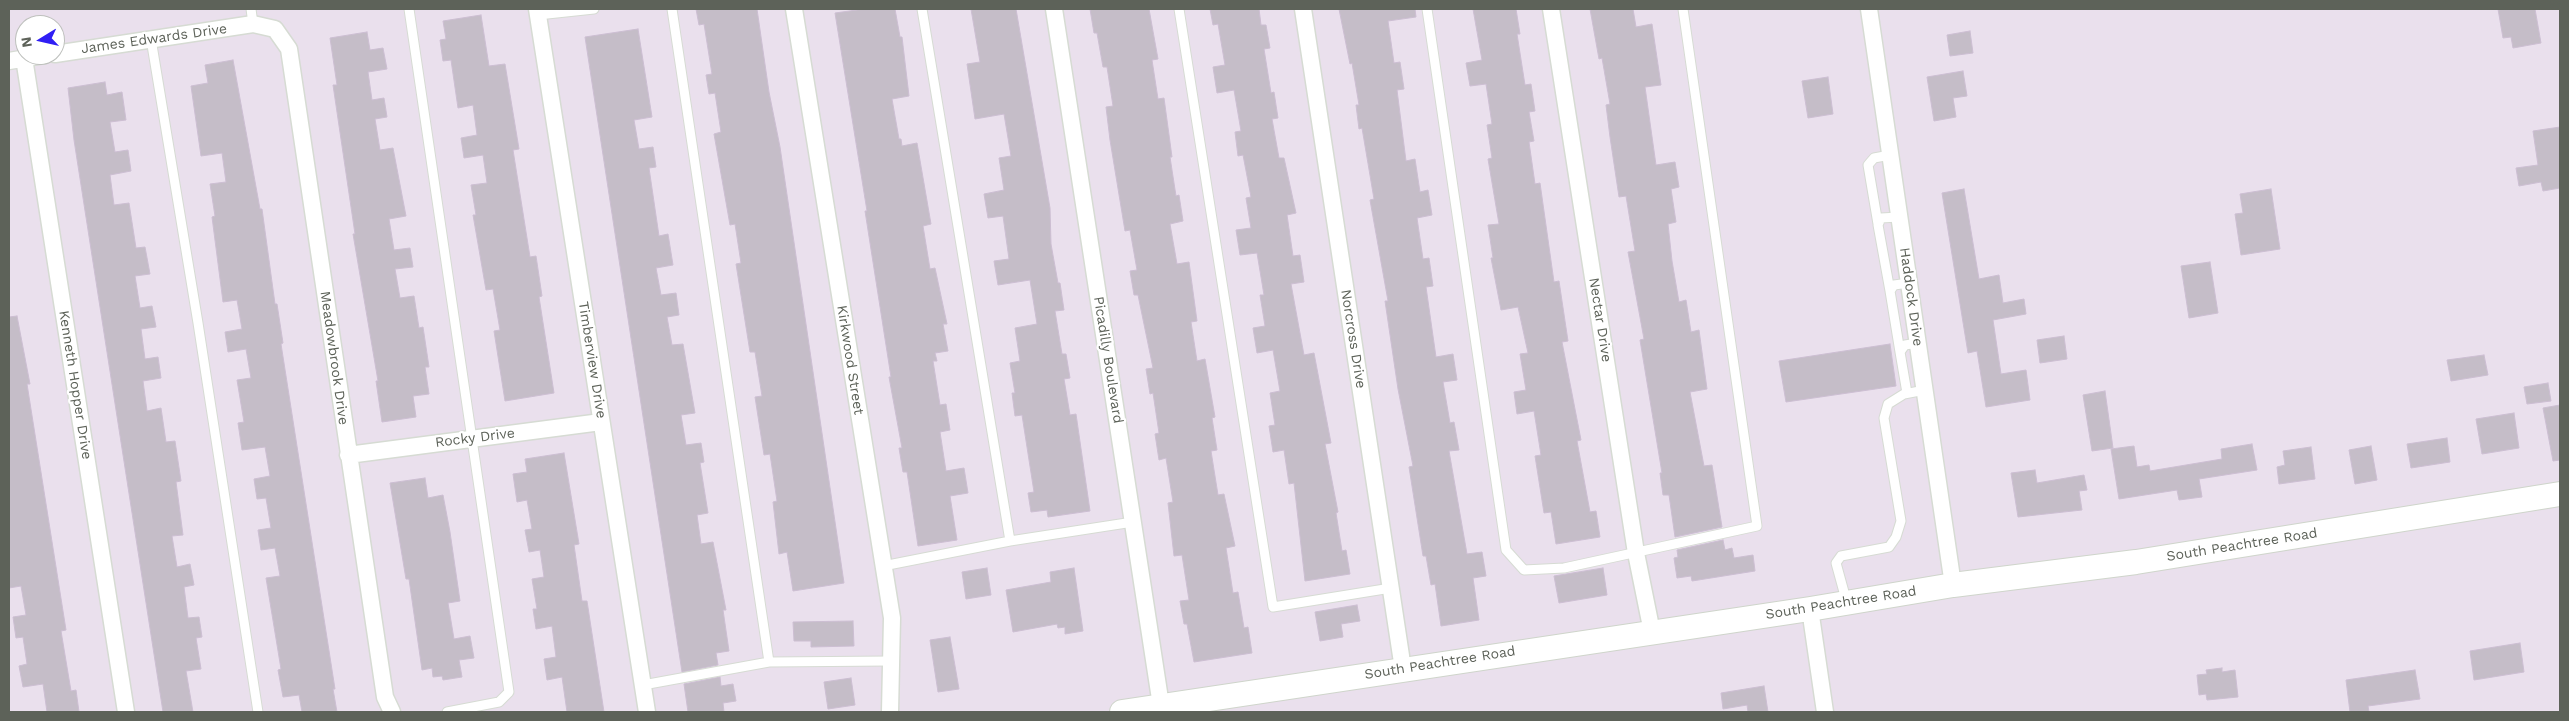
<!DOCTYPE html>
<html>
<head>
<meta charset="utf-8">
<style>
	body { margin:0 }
	#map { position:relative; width:2569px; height:721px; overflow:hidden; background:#eae0ed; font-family:"Work Sans",sans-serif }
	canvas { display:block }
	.frame { position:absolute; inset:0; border:10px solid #5d6259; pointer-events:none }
	.north { position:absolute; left:15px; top:15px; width:50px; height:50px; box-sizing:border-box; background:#fff; border:1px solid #bec0bd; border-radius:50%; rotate:261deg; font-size:14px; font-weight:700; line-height:20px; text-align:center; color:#5d6259 }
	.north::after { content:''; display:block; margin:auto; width:18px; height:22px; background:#301ff4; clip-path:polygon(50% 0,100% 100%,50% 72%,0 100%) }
</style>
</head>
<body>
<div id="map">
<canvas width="2569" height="721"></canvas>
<div class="frame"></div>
<div class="north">N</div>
</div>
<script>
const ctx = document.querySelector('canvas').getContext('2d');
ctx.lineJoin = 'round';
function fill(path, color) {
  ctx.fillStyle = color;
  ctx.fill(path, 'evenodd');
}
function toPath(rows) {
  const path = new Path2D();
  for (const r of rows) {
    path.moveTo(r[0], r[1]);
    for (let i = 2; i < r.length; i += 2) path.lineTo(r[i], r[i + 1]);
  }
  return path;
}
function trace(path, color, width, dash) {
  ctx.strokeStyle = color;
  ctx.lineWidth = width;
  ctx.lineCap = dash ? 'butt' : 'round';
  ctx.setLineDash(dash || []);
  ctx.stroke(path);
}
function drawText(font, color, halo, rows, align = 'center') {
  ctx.font = font + ' "Work Sans",sans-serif';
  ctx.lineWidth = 4.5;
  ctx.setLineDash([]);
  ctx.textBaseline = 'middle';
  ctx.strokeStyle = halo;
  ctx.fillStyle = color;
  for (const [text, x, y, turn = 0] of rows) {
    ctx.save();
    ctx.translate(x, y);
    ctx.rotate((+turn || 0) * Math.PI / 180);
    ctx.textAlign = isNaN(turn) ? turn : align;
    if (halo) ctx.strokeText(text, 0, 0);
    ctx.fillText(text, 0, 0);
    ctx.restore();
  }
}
const building = toPath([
	[696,9,757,9,769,92,780,147,844,583,793,591,787,552,779,554,773,502,777,501,770,454,764,455,755,397,762,396,755,352,750,352,736,264,741,263,735,224,730,225,714,134,721,132,715,93,709,94,706,75,712,74,704,24,699,25,696,9],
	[864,9,895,9,900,37,902,37,909,96,892,99,899,139,901,139,902,146,917,143,931,224,923,226,930,269,935,268,947,324,943,324,948,351,935,353,937,361,933,361,940,405,946,404,950,430,940,432,946,471,964,468,968,493,950,496,957,540,918,546,907,472,903,472,899,448,902,448,889,377,891,377,865,211,867,211,835,13,864,9],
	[971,9,1016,9,1050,208,1051,244,1058,283,1060,283,1064,310,1055,311,1062,354,1066,354,1070,378,1064,379,1070,415,1076,414,1090,511,1048,517,1047,510,1031,512,1028,493,1034,492,1022,415,1015,416,1012,393,1015,393,1010,363,1020,361,1015,328,1037,324,1030,280,998,285,994,261,1009,259,1003,216,988,218,984,194,1004,190,999,158,1011,156,1004,114,975,119,967,64,980,62,971,9],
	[1090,9,1149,9,1158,59,1152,60,1158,99,1164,98,1172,157,1170,157,1176,196,1179,195,1183,221,1170,224,1177,264,1189,262,1197,321,1191,322,1197,361,1205,359,1215,417,1212,418,1217,450,1211,451,1218,495,1224,494,1235,546,1226,548,1233,593,1238,592,1244,628,1248,627,1252,653,1194,662,1187,624,1184,624,1180,601,1189,600,1182,555,1174,556,1168,503,1173,502,1166,458,1159,460,1155,434,1159,433,1153,393,1150,394,1146,369,1153,368,1138,295,1134,295,1130,271,1137,270,1130,230,1125,231,1110,140,1106,107,1113,106,1107,67,1103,67,1097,33,1094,33,1090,9],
	[1210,9,1259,9,1261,25,1266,25,1270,48,1264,49,1271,93,1274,92,1278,118,1272,119,1279,158,1284,158,1296,213,1287,215,1293,256,1300,255,1304,282,1291,284,1304,355,1314,353,1331,443,1325,444,1338,512,1336,513,1342,551,1346,550,1350,574,1305,581,1294,483,1289,484,1284,450,1273,452,1269,426,1275,425,1270,393,1280,391,1273,350,1257,353,1253,328,1265,326,1260,295,1264,295,1257,253,1240,255,1236,230,1251,228,1246,198,1251,197,1243,155,1238,156,1235,132,1241,131,1234,90,1217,93,1213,67,1225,65,1218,24,1213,25,1210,9],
	[1339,9,1415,9,1416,17,1388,21,1394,63,1400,62,1404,89,1397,90,1406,161,1415,159,1420,192,1428,190,1432,215,1417,218,1423,259,1429,258,1433,286,1426,287,1436,357,1453,354,1457,380,1443,382,1450,423,1454,422,1459,450,1449,451,1467,554,1482,552,1486,576,1473,578,1479,620,1441,626,1435,584,1431,585,1426,556,1423,556,1409,467,1413,466,1398,389,1385,301,1388,301,1370,200,1374,199,1362,128,1359,129,1356,105,1359,105,1352,63,1350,64,1339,9],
	[1473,9,1516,9,1520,34,1517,34,1525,85,1531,84,1535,111,1529,112,1534,141,1529,142,1535,184,1540,183,1554,282,1559,281,1568,341,1562,342,1581,440,1577,441,1590,512,1596,511,1600,537,1556,544,1551,512,1544,513,1535,456,1541,455,1534,411,1517,414,1514,392,1526,390,1520,354,1528,353,1518,307,1501,310,1491,258,1493,258,1488,225,1499,224,1488,159,1492,158,1487,125,1492,124,1486,84,1470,86,1466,63,1482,60,1473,9],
	[1590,9,1633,9,1636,27,1652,24,1661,85,1645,87,1656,165,1675,162,1679,187,1671,189,1676,222,1668,224,1672,261,1679,302,1686,300,1691,332,1699,330,1707,389,1690,392,1704,466,1712,465,1722,527,1675,537,1669,495,1663,495,1660,473,1662,473,1640,340,1644,339,1628,252,1635,251,1626,196,1619,197,1610,137,1606,105,1610,104,1602,58,1599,59,1590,9],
	[2498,9,2535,9,2541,43,2513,48,2511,37,2503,38,2498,9],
	[481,15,489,66,505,64,519,149,513,150,530,257,536,256,542,296,539,297,554,393,505,401,494,331,500,330,493,289,486,290,473,215,476,215,471,185,487,183,483,155,464,158,461,138,477,135,473,105,458,108,451,60,443,61,440,40,446,39,443,21,481,15],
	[638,29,652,117,634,120,639,149,653,147,656,167,649,168,659,236,668,234,673,265,656,268,661,295,676,293,679,315,667,317,672,345,683,344,695,413,681,415,686,445,701,443,704,462,700,463,708,513,697,515,701,544,713,542,726,610,723,610,729,651,716,653,718,665,682,672,585,37,638,29],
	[1970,31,1973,53,1950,56,1947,35,1970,31],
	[367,32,370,50,383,48,387,69,368,72,372,100,384,98,387,117,375,119,380,150,393,148,406,216,389,219,394,250,410,248,413,267,395,269,400,298,414,296,419,328,423,327,429,367,425,367,429,394,413,396,416,417,382,422,376,381,378,381,353,234,355,234,333,85,337,85,330,38,367,32],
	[233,60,260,209,262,209,275,304,277,304,283,343,281,344,335,689,333,689,337,712,302,712,299,695,283,697,278,670,281,669,266,578,280,576,275,548,261,550,258,530,271,528,266,498,257,499,254,479,270,476,265,447,242,450,238,423,244,422,237,380,251,378,246,349,228,352,225,332,242,329,237,300,223,302,212,217,215,216,210,184,226,182,222,153,201,156,191,86,208,83,205,65,233,60],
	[1963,71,1967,96,1953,98,1956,117,1934,121,1927,77,1963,71],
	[1828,77,1833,114,1808,118,1802,81,1828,77],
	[105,82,107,95,122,92,126,120,110,122,115,152,128,150,131,171,110,175,114,205,129,203,136,248,145,247,150,274,135,276,140,308,152,306,156,327,141,329,145,359,158,357,161,378,143,381,147,411,161,408,166,442,175,441,181,481,176,482,183,535,172,536,177,567,190,564,194,585,184,587,188,618,199,617,202,637,196,638,201,669,186,671,193,712,163,712,74,140,68,88,105,82],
	[2560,127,2560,188,2543,191,2541,182,2519,186,2516,168,2538,165,2533,131,2560,127],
	[1964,189,1979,279,1999,275,2003,303,2024,299,2026,314,1993,320,2001,374,2026,370,2030,400,1986,407,1977,351,1968,353,1942,193,1964,189],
	[2271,189,2280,249,2241,255,2235,214,2243,213,2240,194,2271,189],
	[2210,262,2218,313,2189,318,2181,266,2210,262],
	[17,316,30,384,27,384,66,630,61,631,71,691,76,690,79,712,47,712,43,684,23,687,19,666,27,664,23,637,16,638,13,617,26,615,21,586,9,588,9,317,17,316],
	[2064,336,2067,359,2040,363,2037,340,2064,336],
	[1890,344,1896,386,1786,402,1779,361,1890,344],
	[2484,355,2488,375,2451,381,2447,360,2484,355],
	[2548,383,2551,401,2527,404,2524,387,2548,383],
	[2105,391,2113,448,2092,451,2083,395,2105,391],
	[2560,405,2560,460,2553,461,2543,408,2560,405],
	[2514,413,2519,448,2482,454,2476,419,2514,413],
	[2447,438,2450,462,2411,468,2407,444,2447,438],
	[2252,444,2257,470,2199,479,2202,497,2179,500,2177,490,2119,499,2111,449,2134,446,2137,467,2149,465,2150,471,2222,459,2221,449,2252,444],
	[2371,446,2377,480,2355,484,2349,450,2371,446],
	[2311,447,2315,479,2279,484,2277,467,2285,465,2283,451,2311,447],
	[564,453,579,544,574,545,582,601,587,601,604,712,567,712,562,677,547,680,544,659,556,657,552,626,536,629,533,609,537,609,532,579,544,577,540,550,529,552,525,530,532,529,527,500,517,502,513,474,527,472,525,459,564,453],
	[2035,470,2037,483,2084,475,2087,490,2079,491,2082,510,2018,517,2011,473,2035,470],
	[425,478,428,498,443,495,450,532,460,601,448,603,454,639,470,636,474,658,459,660,462,677,443,680,442,676,433,677,432,668,422,670,409,579,406,579,390,483,425,478],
	[1723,540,1725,550,1732,548,1734,558,1753,555,1755,571,1692,581,1691,576,1677,578,1674,558,1678,557,1677,550,1723,540],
	[987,568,991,595,966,599,962,572,987,568],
	[1074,568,1083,631,1065,634,1065,627,1058,628,1057,624,1013,632,1006,590,1051,582,1050,572,1074,568],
	[1603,568,1607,595,1559,603,1554,576,1603,568],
	[1357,605,1360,621,1341,624,1343,637,1320,641,1315,612,1357,605],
	[853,621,854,646,811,647,811,641,794,641,793,622,853,621],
	[950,637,959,689,938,692,930,640,950,637],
	[2520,643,2524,672,2474,680,2470,651,2520,643],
	[2222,668,2222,672,2235,670,2238,697,2207,700,2206,694,2199,695,2197,675,2207,674,2206,670,2222,668],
	[2415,670,2420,699,2368,706,2369,712,2350,712,2346,680,2415,670],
	[720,677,721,686,733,684,736,701,723,703,724,712,688,712,684,684,720,677],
	[851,678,855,705,828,709,824,682,851,678],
	[1764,686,1768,712,1748,712,1747,705,1723,709,1721,693,1764,686]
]);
const service = toPath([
	[251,9,253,24],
	[409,9,509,692,499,702,447,712],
	[672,9,769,662,890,661],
	[922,9,1010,541],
	[1179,9,1273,607,1391,588],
	[1427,9,1506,550,1524,570,1564,568,1757,526,1683,9],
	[538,15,594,9],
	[151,39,198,323,258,712],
	[1878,224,1868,165,1874,158,1890,155],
	[1890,291,1878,225,1881,218,1899,217],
	[1900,352,1890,291,1894,285,1909,283],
	[1907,393,1900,352,1905,345,1918,343],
	[883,566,1010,541,1133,522],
	[1847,603,1836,563,1841,556,1889,547,1896,537,1901,521,1884,418,1888,404,1904,394,1925,390],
	[643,685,769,662]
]);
const minor = toPath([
	[537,9,647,712],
	[794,9,892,618,890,712],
	[1054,9,1162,712],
	[1303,9,1403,669],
	[1551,9,1636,553,1652,632],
	[1869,9,1953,585],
	[55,54,253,24,275,29,289,49,385,697,392,712],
	[24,58,126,712],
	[9,61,45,55],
	[348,455,601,422],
	[1810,609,1825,712]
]);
const secondary = toPath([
	[1122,712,1810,609,1953,585,2136,562,2560,494]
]);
const streetNames = [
	["James Edwards Drive",154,39,-8],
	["Haddock Drive",1911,297,82],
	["Nectar Drive",1600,320,81],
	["Norcross Drive",1353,339,81],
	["Meadowbrook Drive",334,358,82],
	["Timberview Drive",592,360,81],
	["Kirkwood Street",850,360,81],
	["Picadilly Boulevard",1108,360,81],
	["Kenneth Hopper Drive",75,385,81],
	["Rocky Drive",475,438,-7],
	["South Peachtree Road",2242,545,-9],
	["South Peachtree Road",1841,603,-9],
	["South Peachtree Road",1440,663,-9]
];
fill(building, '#c5bdc8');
trace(building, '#ccbed2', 1);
trace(service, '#d6dbd3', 11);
trace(minor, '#d6dbd3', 19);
trace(secondary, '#cfd5cb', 26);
trace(service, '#fff', 9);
trace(minor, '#fff', 16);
trace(secondary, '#fff', 24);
drawText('14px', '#5d6259', '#fff', streetNames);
</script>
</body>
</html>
